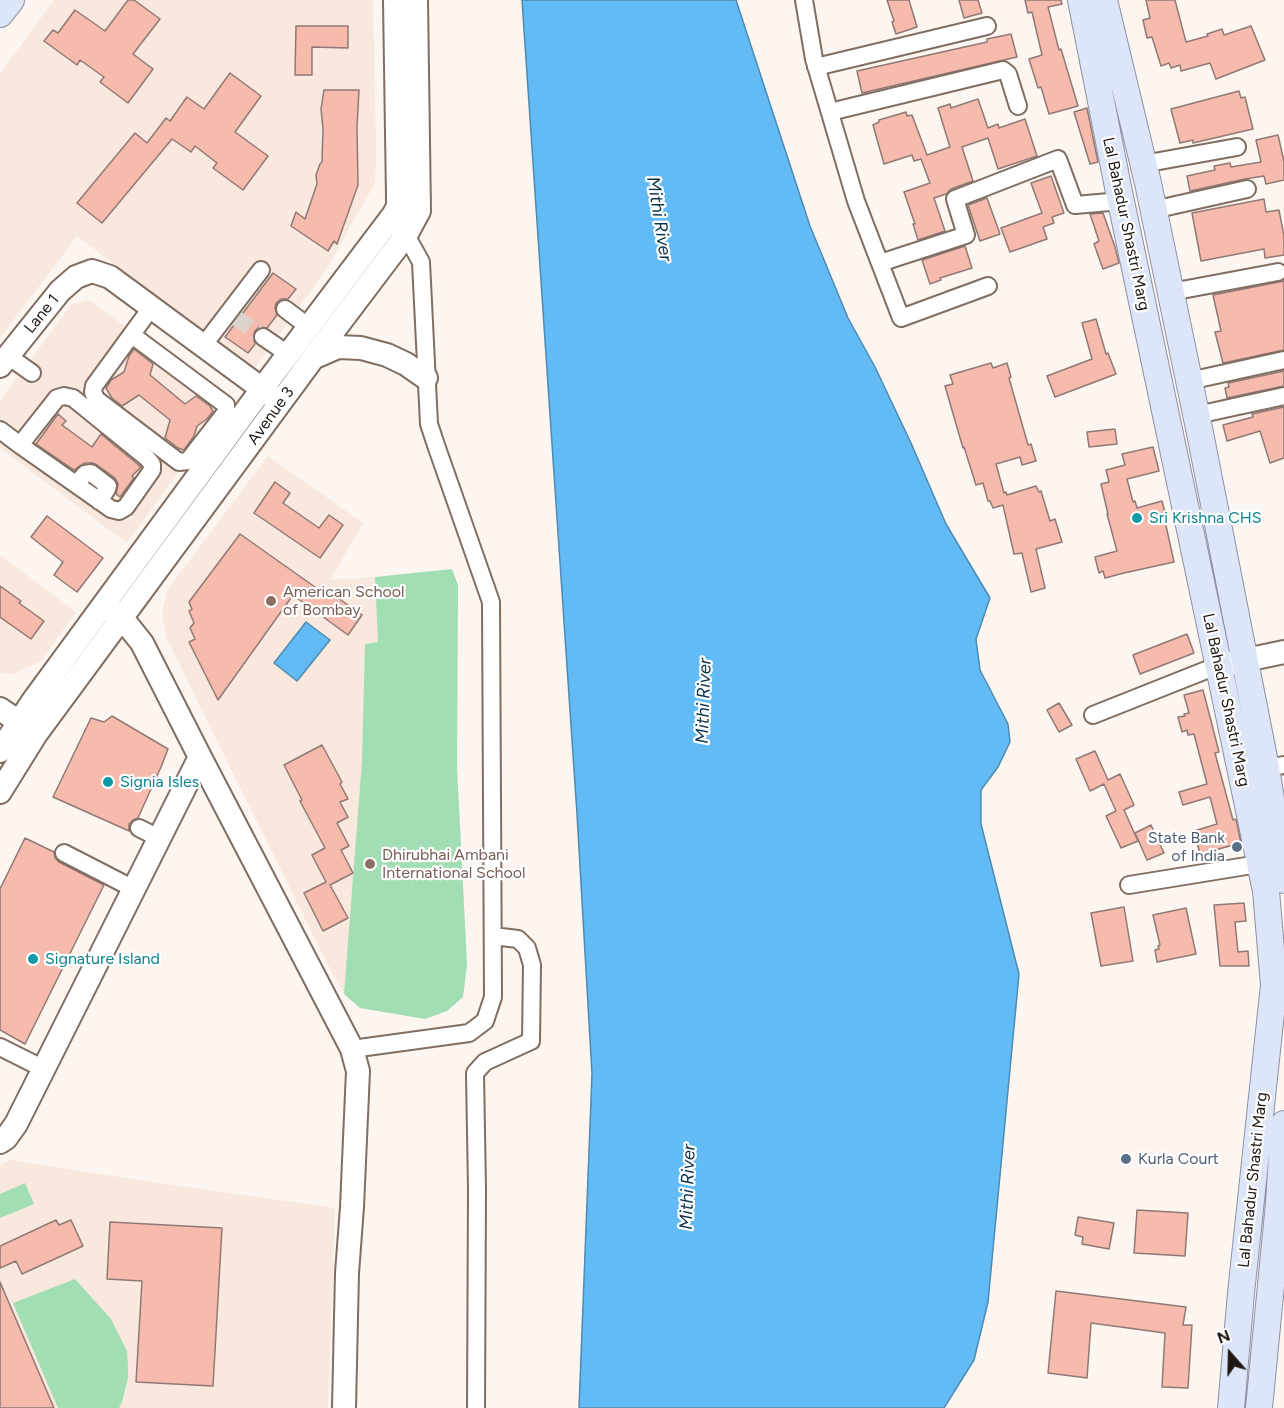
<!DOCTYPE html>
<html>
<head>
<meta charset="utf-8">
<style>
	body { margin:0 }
	#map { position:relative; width:1284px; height:1408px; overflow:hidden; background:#fdf5ef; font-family:Figtree,sans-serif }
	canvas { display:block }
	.north { position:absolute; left:1200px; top:1324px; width:60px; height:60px; -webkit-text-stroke:4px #fff; paint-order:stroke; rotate:340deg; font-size:16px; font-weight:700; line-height:24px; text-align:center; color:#1d1611 }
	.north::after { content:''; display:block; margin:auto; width:21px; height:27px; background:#1d1611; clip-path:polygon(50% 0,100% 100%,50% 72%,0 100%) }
</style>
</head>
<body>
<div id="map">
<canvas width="1284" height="1408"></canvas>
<div class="north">N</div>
</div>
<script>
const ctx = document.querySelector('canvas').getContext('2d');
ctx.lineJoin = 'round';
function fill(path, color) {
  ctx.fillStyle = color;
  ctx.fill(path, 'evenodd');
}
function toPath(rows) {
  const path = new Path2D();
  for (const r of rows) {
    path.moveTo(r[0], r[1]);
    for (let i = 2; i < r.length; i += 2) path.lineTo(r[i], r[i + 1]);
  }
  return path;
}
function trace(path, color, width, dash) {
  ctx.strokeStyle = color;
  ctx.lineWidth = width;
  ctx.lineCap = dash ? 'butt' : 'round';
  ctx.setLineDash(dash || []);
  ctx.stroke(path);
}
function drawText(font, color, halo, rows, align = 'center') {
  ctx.font = font + ' Figtree,sans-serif';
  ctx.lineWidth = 4.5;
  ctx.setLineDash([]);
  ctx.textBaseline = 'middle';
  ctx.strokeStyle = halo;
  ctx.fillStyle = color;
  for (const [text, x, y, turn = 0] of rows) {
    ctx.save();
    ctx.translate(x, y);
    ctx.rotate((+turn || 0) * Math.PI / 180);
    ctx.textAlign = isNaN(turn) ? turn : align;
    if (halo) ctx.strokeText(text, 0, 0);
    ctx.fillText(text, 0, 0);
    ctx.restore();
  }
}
const built = toPath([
	[54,0,373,0,376,151,375,183,326,270,254,369,77,236,0,338,0,74],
	[89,300,229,403,127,543,0,448,0,401,72,304],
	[268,456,363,523,330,580,375,577,379,643,458,637,457,768,467,964,463,997,447,1011,425,1019,360,1008,344,994,325,959,166,637,162,613,168,589],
	[0,555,76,612,41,661,13,674,0,673],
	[10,1160,157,1183,335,1208,328,1408,0,1408,0,1165]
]);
const green = toPath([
	[452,569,458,585,457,768,467,964,463,997,447,1011,425,1019,360,1008,344,994,362,761,365,644,378,642,375,577],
	[25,1183,34,1204,0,1218,0,1194],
	[75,1279,111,1319,127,1351,128,1366,128,1378,122,1402,119,1408,58,1408,13,1303]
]);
const water = toPath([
	[522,0,736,0,810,226,848,318,875,367,911,443,946,524,990,598,976,639,980,670,1008,724,1010,742,998,767,981,790,981,824,1019,974,988,1302,974,1360,944,1408,579,1408,592,1074,577,814,522,0],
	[306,622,330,640,297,681,274,663,306,622]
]);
const building = toPath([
	[128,0,134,0,160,19,133,54,153,69,128,103,100,82,104,77,80,60,77,65,44,41,53,30,58,33,75,10,105,31,128,0],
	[887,0,909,0,917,27,896,34,892,22,894,21,887,0],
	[959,0,978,0,982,13,964,18,959,0],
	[1025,0,1061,0,1062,4,1048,7,1059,50,1061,49,1078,106,1049,114,1041,87,1038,88,1029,59,1042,55,1032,12,1028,13,1025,0],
	[1146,0,1175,0,1186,42,1208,36,1207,34,1222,29,1224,35,1251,26,1265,60,1216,79,1210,63,1181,71,1180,65,1171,68,1169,63,1161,66,1152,37,1147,38,1143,20,1150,18,1146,0],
	[296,26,348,26,348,48,312,47,312,75,295,75,296,26],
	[1011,34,1017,57,862,93,857,71,987,42,987,39,1011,34],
	[230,73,261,96,235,132,268,156,243,190,213,168,217,163,195,146,191,152,172,139,102,223,77,203,135,133,147,143,166,118,170,121,187,97,204,109,230,73],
	[324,90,359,90,357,126,358,185,337,244,334,241,328,251,291,226,296,212,305,219,317,184,316,175,320,164,322,162,323,129,321,109,324,90],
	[1239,91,1241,98,1245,97,1253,129,1193,143,1193,140,1180,143,1171,109,1239,91],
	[978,99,988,128,998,124,999,128,1025,119,1037,156,998,169,988,138,962,147,973,181,951,189,946,194,934,198,945,231,918,240,913,224,915,224,904,192,930,183,921,159,914,161,912,155,884,164,873,125,879,122,879,120,906,112,907,116,912,115,927,155,950,147,938,108,950,104,951,108,978,99],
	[1087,108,1098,162,1090,164,1074,112,1087,108],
	[1278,135,1284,161,1284,180,1266,184,1264,176,1245,179,1190,191,1187,176,1215,170,1214,166,1230,163,1231,167,1261,162,1256,140,1278,135],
	[1051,176,1064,213,1052,217,1054,223,1043,227,1047,239,1010,252,1001,228,1042,213,1031,183,1051,176],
	[987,198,1000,234,980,241,968,205,987,198],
	[1264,199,1266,212,1279,210,1284,236,1284,255,1265,258,1264,249,1201,261,1192,213,1264,199],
	[1103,213,1115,247,1119,263,1103,269,1094,244,1099,241,1090,214,1103,213],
	[965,246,972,268,940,278,941,280,930,284,922,260,965,246],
	[273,273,296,289,288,299,281,299,276,303,275,308,277,315,267,328,259,327,255,331,253,337,255,344,248,353,225,337,273,273],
	[1284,281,1284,350,1223,363,1215,332,1221,331,1213,295,1284,281],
	[1096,319,1106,354,1108,353,1116,374,1055,397,1047,376,1092,359,1082,323,1096,319],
	[134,349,153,364,150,375,185,404,196,396,210,406,213,411,207,419,197,426,194,436,184,450,178,448,165,438,170,420,139,395,122,406,112,398,106,388,111,380,124,372,129,356,134,349],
	[991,363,993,368,1007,363,1011,377,1009,378,1028,445,1031,444,1036,461,1022,465,1020,457,996,464,1004,493,1006,492,1007,495,1036,486,1039,492,1041,491,1050,521,1055,519,1062,542,1036,549,1045,588,1031,592,1022,553,1014,554,1003,505,993,508,990,501,988,501,983,483,976,485,964,447,963,448,945,386,953,384,950,375,991,363],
	[1284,371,1284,386,1227,398,1225,388,1229,387,1228,383,1284,371],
	[1284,407,1284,458,1270,463,1260,431,1227,441,1223,425,1253,417,1252,414,1284,407],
	[58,414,66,421,62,425,92,447,101,434,141,467,132,476,134,478,120,497,116,494,118,484,115,478,97,465,93,463,84,463,74,470,36,444,58,414],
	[1115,429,1117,444,1089,447,1087,432,1115,429],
	[1153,447,1159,471,1127,479,1133,502,1135,501,1137,508,1162,501,1167,521,1165,521,1174,562,1124,573,1105,578,1103,571,1099,573,1095,557,1117,551,1107,514,1108,514,1101,484,1109,482,1106,470,1125,465,1122,454,1153,447],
	[275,482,290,493,283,503,319,528,329,515,343,525,320,558,254,513,275,482],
	[47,516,103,558,77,592,54,575,63,562,31,537,47,516],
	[240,534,322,592,324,588,362,615,348,635,293,595,218,700,189,642,195,639,190,628,194,623,189,611,192,609,189,602,240,534],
	[0,586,21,601,19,603,44,621,31,639,0,617,0,586],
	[1187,634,1194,653,1140,674,1133,655,1187,634],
	[1203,690,1219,752,1215,753,1233,820,1236,819,1241,843,1200,854,1194,831,1217,824,1210,797,1183,805,1179,792,1207,784,1194,734,1188,735,1187,730,1182,732,1178,717,1185,716,1184,714,1189,713,1184,695,1203,690],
	[1059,703,1072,725,1059,732,1047,710,1059,703],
	[112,716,168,749,161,767,138,818,133,820,129,824,129,831,53,797,91,718,104,722,112,716],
	[322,745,342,782,340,784,348,799,340,802,348,817,337,823,349,846,341,850,353,873,330,885,348,918,323,931,304,893,326,882,312,855,325,848,300,801,302,800,284,765,322,745],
	[1095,751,1108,780,1120,774,1134,805,1124,810,1138,841,1121,848,1106,816,1116,811,1104,784,1090,791,1076,759,1095,751],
	[1151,825,1164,853,1147,860,1135,833,1151,825],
	[25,838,54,852,55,858,59,862,104,885,25,1044,0,1030,0,889,25,838],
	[1244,903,1246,921,1235,922,1238,952,1248,951,1249,966,1220,966,1214,905,1244,903],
	[1124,907,1133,961,1101,966,1091,913,1124,907],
	[1186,908,1196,954,1157,962,1155,950,1159,949,1158,946,1160,945,1153,915,1186,908],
	[1137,1210,1188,1213,1185,1256,1134,1253,1137,1210],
	[1078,1217,1114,1223,1109,1249,1082,1244,1083,1237,1075,1235,1078,1217],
	[56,1220,59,1225,71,1220,83,1246,22,1274,16,1261,0,1268,0,1246,56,1220],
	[110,1222,222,1228,213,1386,136,1382,142,1281,107,1279,110,1222],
	[0,1282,54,1408,0,1408,0,1282],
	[1056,1291,1186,1307,1183,1325,1192,1325,1188,1388,1162,1387,1165,1333,1091,1323,1087,1378,1048,1373,1056,1291]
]);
const streetTunnel = toPath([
	[236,318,263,337]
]);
const street = toPath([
	[804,0,814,59,856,201,901,318,988,286],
	[816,67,987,26],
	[830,112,1003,70,1008,74,1018,106],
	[1143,164,1237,147],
	[1153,210,1247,189],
	[880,263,966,235,955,199,1058,159,1075,205,1121,201],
	[1171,292,1278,272],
	[285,309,309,327],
	[132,335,226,405,226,412,188,461,179,462,96,399,93,392,94,386,151,308],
	[263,337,288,354],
	[203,346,261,270],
	[8,356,32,373],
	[1189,381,1284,360],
	[1197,415,1284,396],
	[0,430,20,445,111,509,119,511,126,507,152,470,152,464,147,458,73,398,64,396,57,398,20,445],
	[76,484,85,474,91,473,108,486,107,489,99,501],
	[1093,715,1219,665],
	[1266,768,1284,765],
	[139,828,159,838],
	[64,853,134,889],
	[1129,885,1271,862],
	[0,1047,44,1069],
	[352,1049,469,1033,485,1021,493,997,491,602,437,448,429,424,421,262,406,235,398,229],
	[476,1408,477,1190,475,1073,485,1062,531,1041,532,965,527,948,518,939,493,936]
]);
const secondary = toPath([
	[315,357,338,347,361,348,387,355,406,364,426,378],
	[0,366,60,291,76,277,92,271,110,277,273,397],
	[111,610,122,618,142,643,200,757,352,1049,358,1071,352,1207,347,1273,344,1408],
	[1227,664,1284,652],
	[0,709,31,730],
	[0,751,33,701,262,389,394,214,398,206,398,198,395,0],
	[0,792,36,734,313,358,406,235,419,211,416,0],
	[0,1142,6,1138,16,1124,200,757]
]);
const primary = toPath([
	[1081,0,1119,192,1266,891,1274,985,1241,1293,1231,1408],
	[1104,0,1148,183,1200,433,1266,768,1284,880],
	[0,14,11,0],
	[1259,1408,1279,1203,1284,1124]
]);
const markers = [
	[1137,518,6,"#0f9aa8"],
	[271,601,6,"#8d6e63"],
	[108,782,6,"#0f9aa8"],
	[1237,847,6,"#5c6f8a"],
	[370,864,6,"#8d6e63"],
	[33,959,6,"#0f9aa8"],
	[1126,1159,6,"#5c6f8a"]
];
const streetNames = [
	["Lal Bahadur Shastri Marg",1126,224,78],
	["Lane 1",42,314,-51],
	["Avenue 3",271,416,-54],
	["Lal Bahadur Shastri Marg",1226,700,78],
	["Lal Bahadur Shastri Marg",1253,1180,-84]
];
const cultureNames = [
	["Sri Krishna CHS",1149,518],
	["Signia Isles",120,782],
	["Signature Island",45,959]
];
const educationNames = [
	["American School",283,592],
	["of Bombay",283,610],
	["Dhirubhai Ambani",382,855],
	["International School",382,873]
];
const serviceNames = [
	["State Bank",1225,838],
	["of India",1225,856],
	["Kurla Court",1138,1159,"left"]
];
const waterNames = [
	["Mithi River",659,219,81],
	["Mithi River",704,701,-88],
	["Mithi River",688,1187,-88]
];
fill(built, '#f8e8dd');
fill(green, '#a1deb3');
fill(water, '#63bbf6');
trace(water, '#4e8ab1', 1.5);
fill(building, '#f7bbae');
trace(building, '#907974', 1.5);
trace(streetTunnel, '#dbd4ce', 16, [16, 8]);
trace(street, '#806e62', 20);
trace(secondary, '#806e62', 26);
trace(primary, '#8b91a4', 28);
trace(street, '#fff', 16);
trace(secondary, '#fff', 22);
trace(primary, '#dde5f8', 26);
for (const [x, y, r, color] of markers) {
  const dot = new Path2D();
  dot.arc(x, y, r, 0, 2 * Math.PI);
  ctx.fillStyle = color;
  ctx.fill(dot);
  trace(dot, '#fff', 2);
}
drawText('16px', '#1d1611', '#fff', streetNames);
drawText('16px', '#0d838f', '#fff', cultureNames, 'left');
drawText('16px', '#785e54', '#fff', educationNames, 'left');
drawText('16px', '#4e5e75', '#fff', serviceNames, 'right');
drawText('italic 18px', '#0d334b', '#fff', waterNames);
</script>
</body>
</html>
